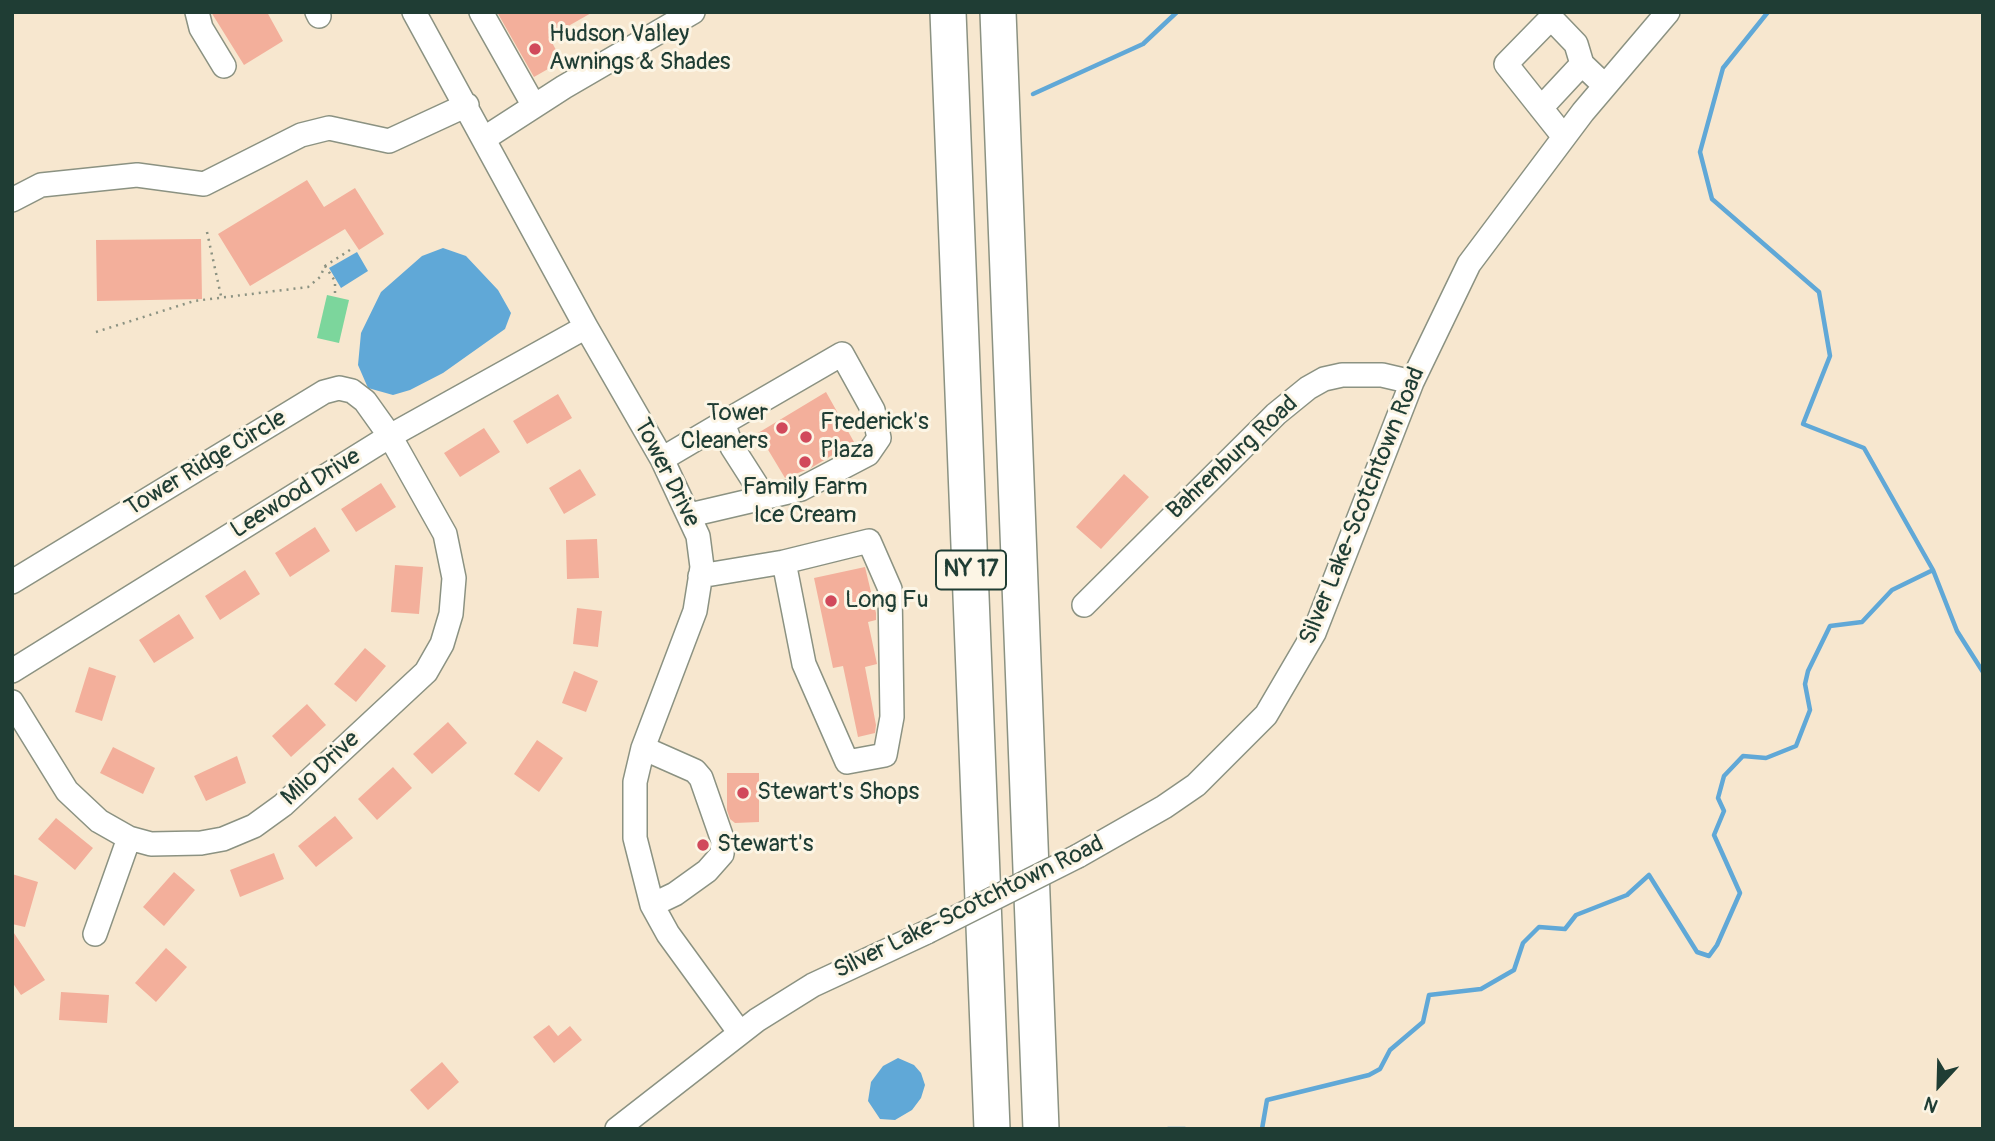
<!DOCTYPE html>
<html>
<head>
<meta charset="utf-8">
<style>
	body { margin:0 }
	#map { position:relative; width:1995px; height:1141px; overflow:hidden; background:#f7e7cf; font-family:Pangolin,sans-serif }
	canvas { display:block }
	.frame { position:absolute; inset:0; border:14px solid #1f3d34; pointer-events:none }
	.north { position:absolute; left:1904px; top:1050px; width:70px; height:70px; -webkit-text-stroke:5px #fcf5e5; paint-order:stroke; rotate:202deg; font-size:19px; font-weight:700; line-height:28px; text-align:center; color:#1f3d34 }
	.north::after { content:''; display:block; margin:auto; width:24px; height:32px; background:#1f3d34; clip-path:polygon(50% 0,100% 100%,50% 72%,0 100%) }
</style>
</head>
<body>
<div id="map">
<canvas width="1995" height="1141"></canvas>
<div class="frame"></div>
<div class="north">N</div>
</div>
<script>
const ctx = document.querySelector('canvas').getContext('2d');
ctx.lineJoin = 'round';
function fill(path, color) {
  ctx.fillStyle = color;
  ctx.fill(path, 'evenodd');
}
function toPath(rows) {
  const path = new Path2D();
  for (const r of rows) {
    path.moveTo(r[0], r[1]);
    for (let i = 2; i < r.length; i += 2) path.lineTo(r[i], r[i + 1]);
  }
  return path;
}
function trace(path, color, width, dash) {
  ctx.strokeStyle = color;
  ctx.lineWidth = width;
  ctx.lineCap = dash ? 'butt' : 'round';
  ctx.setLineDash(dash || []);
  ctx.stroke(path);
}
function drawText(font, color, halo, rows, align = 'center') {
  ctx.font = font + ' Pangolin,sans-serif';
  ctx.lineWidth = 6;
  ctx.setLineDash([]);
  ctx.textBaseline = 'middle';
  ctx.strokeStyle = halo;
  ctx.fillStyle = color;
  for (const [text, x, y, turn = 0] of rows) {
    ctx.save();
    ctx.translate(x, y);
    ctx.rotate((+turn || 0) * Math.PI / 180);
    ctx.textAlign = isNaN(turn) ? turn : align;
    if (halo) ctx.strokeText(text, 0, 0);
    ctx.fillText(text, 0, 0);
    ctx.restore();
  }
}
const green = toPath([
	[327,295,349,300,339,343,317,338]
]);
const water = toPath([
	[443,248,466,256,498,290,511,313,505,329,443,373,410,390,393,395,368,388,358,365,361,333,381,292,422,256],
	[357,252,368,271,341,288,329,268],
	[898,1058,914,1065,921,1073,925,1085,921,1098,912,1110,895,1120,880,1119,868,1101,871,1082,883,1066]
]);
const stream = toPath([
	[1768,12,1723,68,1700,152,1712,199,1819,292,1830,356,1803,424,1864,448,1933,570,1957,631,1983,672],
	[1033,94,1143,44,1177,12],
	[1168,1129,1185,1129],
	[1262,1129,1267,1100,1369,1075,1380,1069,1390,1050,1423,1022,1429,995,1481,989,1514,970,1523,943,1539,927,1565,929,1576,915,1627,895,1649,875,1697,952,1709,956,1717,945,1740,893,1714,835,1724,811,1718,798,1724,776,1743,756,1766,758,1796,746,1810,710,1805,684,1808,671,1830,626,1862,622,1892,590,1933,570]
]);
const building = toPath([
	[211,12,267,12,283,41,244,65],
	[497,12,593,12,549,37,562,61,534,77],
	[307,180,324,207,355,188,384,234,359,250,345,229,250,286,218,234],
	[201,239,202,299,97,301,96,240],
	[826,392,854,442,811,468,785,478,758,433],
	[558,394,572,418,527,444,513,421],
	[484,428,500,452,460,477,444,453],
	[580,469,596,495,564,514,549,488],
	[1124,474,1149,497,1101,549,1076,527],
	[381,483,396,507,356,532,341,509],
	[315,527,330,551,290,577,275,553],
	[597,539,599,578,567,579,566,540],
	[395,565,423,567,419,614,391,612],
	[865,567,876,613,876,620,868,622,877,664,865,667,876,725,875,733,858,737,843,666,833,668,814,578],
	[245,570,260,594,220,620,205,596],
	[577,608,602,611,598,647,573,644],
	[179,614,194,638,154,663,139,640],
	[365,648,386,666,356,702,334,684],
	[89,667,116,676,102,721,75,712],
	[574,671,598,681,586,712,562,703],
	[307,704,326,725,291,757,272,736],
	[448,722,467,743,432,774,413,754],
	[537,740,563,758,539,792,514,774],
	[113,747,155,768,143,794,100,773],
	[237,756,246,783,206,801,194,776],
	[393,767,412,788,377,820,358,799],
	[727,773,759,773,759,822,735,823,730,819,727,810],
	[335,816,353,838,316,867,298,846],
	[56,818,93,848,75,870,38,839],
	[274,853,284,879,240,897,230,870],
	[174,872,195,890,164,926,143,907],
	[12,874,38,882,25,927,12,924],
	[12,930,45,980,21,995,12,982],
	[166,948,187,967,156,1002,135,983],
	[61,992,109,995,107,1023,59,1020],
	[549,1025,558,1036,570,1026,582,1040,554,1063,533,1037],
	[442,1062,459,1082,428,1110,410,1090]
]);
const path = toPath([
	[207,232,221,296],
	[325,266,335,281,335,295],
	[96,332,194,301,308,287,320,277,325,266,353,248]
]);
const minor = toPath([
	[197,12,201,28,224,66],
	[317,12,319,16],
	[414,12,586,327,662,459,698,536,702,567,695,611,643,748,635,782,635,838,652,905,668,934,740,1033],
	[481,12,534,106],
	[1541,108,1582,64],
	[1564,137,1506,64,1551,18,1576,44,1582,64,1605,86],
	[485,138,564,87,693,12],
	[12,200,41,185,137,175,204,184,301,135,329,128,389,141,467,105],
	[662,459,723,423],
	[690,515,801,489,868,454,879,438,873,410,842,354,723,423,732,447,764,497],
	[700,576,784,562,804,664,847,762,885,755,892,717,890,589,869,541,784,562],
	[12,582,324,392,339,388,352,391,365,401,390,436,445,534,454,578,451,614,442,644,426,672,283,805,254,826,223,839,201,843,151,844,129,838,99,821,67,791,12,702],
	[1084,605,1276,414,1308,388,1324,379,1342,375,1382,375,1412,382],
	[12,671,390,436,586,327],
	[643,748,695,771,701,778,723,841,722,854,707,871,675,894,652,905],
	[1078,856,1164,807,1196,785,1266,715,1314,633,1412,382,1469,264,1583,112,1668,12],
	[95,934,129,838],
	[617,1129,757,1020,813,985,927,932]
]);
const highway = toPath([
	[948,12,992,1129],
	[998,12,1041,1129]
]);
const minorBridge = toPath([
	[927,932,1078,856]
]);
const markers = [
	[535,49,7,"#d1495b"],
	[782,428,7,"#d1495b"],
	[806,437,7,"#d1495b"],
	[805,462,7,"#d1495b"],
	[831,601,7,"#d1495b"],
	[743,793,7,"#d1495b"],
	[703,845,7,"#d1495b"]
];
const shields = [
	[971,570,70]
];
const shieldNames = [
	["NY 17",971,570]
];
const poiNames = [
	["Hudson Valley",549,35],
	["Awnings & Shades",549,63],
	["Tower",768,414,"right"],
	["Cleaners",768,442,"right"],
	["Frederick's",820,423],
	["Plaza",820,451],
	["Family Farm",805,488,"center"],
	["Ice Cream",805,516,"center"],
	["Long Fu",845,601],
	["Stewart's Shops",757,793],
	["Stewart's",717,845]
];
const streetNames = [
	["Bahrenburg Road",1233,458,-43],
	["Tower Ridge Circle",206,464,-31],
	["Tower Drive",666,473,63],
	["Leewood Drive",296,494,-32],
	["Silver Lake-Scotchtown Road",1363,506,-68],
	["Milo Drive",321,769,-43],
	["Silver Lake-Scotchtown Road",969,908,-26]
];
fill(green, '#7cd69c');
fill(water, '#60a8d7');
trace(stream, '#60a8d7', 4.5);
fill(building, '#f3af9b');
trace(minor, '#8b9282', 26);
trace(highway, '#8b9282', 38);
trace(path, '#8b9282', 2.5, [2, 5]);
trace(minor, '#fff', 23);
trace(highway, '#fff', 35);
trace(minorBridge, '#8b9282', 26, []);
trace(minorBridge, '#fff', 23);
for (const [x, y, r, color] of markers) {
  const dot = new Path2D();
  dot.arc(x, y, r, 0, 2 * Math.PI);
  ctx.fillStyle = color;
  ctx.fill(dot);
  trace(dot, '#fcf5e5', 2.5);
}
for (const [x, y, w] of shields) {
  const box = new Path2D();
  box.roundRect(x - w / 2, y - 19.5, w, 39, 5);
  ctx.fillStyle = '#fcf5e5';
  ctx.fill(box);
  trace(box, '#1f3d34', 2);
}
drawText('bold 23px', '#1f3d34', null, shieldNames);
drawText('24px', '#1f3d34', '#fcf5e5', poiNames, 'left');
drawText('24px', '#1f3d34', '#fcf5e5', streetNames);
</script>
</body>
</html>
